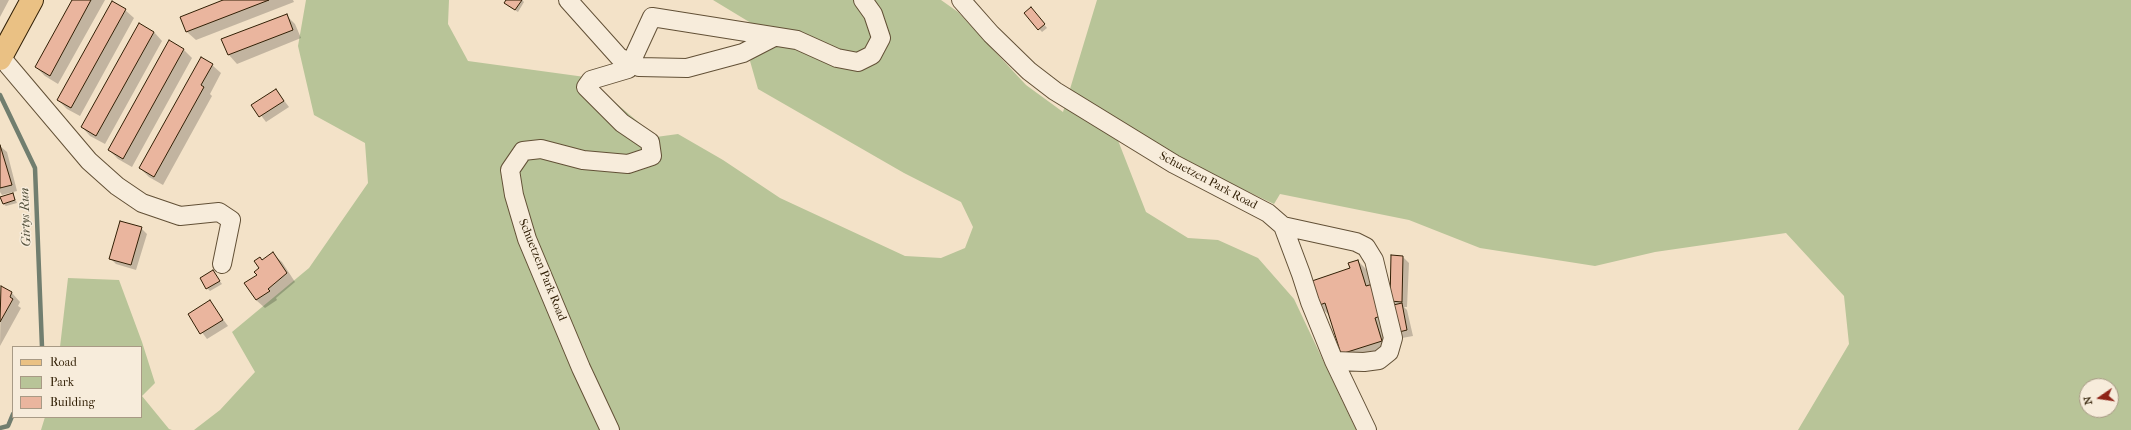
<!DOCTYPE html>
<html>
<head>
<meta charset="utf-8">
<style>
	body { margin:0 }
	#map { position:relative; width:2131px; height:430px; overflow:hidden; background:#f3e2c8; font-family:"IM FELL French Canon",serif }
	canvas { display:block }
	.legend { position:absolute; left:12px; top:346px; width:130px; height:72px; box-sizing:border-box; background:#f7ecdb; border:1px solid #a89a85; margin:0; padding:5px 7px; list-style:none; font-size:12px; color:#311f05 }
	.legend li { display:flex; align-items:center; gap:8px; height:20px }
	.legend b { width:20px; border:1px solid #a89a85 }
	.north { position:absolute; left:2079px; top:378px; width:40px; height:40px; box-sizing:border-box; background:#f7ecdb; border:1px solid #a89a85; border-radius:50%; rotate:257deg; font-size:11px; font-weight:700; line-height:16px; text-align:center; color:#311f05 }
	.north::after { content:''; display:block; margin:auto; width:14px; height:18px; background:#8f2418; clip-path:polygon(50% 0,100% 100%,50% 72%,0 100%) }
</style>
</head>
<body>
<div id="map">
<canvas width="2131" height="430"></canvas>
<ul class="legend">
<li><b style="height:5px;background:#eac184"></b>Road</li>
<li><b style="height:11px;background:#b8c498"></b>Park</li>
<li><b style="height:11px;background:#eab59e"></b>Building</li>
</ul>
<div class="north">N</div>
</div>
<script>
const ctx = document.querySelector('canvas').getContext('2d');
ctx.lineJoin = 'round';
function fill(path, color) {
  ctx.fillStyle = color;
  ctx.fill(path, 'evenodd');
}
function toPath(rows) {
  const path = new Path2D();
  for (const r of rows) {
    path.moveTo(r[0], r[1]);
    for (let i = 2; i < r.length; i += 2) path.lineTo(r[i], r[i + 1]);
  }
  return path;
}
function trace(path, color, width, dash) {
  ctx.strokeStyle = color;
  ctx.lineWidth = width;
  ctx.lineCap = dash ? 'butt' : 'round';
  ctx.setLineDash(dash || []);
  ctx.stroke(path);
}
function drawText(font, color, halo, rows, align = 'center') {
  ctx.font = font + ' "IM FELL French Canon",serif';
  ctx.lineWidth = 3;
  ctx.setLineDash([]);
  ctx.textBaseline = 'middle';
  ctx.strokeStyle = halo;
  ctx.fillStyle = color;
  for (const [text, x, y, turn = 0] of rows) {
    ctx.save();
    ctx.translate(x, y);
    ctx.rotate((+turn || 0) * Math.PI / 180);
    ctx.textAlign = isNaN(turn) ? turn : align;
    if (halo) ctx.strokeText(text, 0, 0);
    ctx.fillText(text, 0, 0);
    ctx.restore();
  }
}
const green = toPath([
	[306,0,449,0,448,24,468,61,585,77,656,137,678,134,723,160,780,198,905,256,941,258,965,248,973,227,961,202,904,173,758,89,750,61,774,37,713,0,941,0,958,12,1026,85,1063,112,1097,0,2131,0,2131,430,1798,430,1849,344,1844,296,1786,233,1655,252,1595,266,1480,248,1409,220,1280,194,1274,204,1181,160,1110,120,1146,212,1188,238,1218,240,1258,258,1294,299,1356,430,194,430,220,410,255,372,232,332,309,268,368,183,365,143,314,115,298,46],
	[2087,386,2111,386,2111,410,2087,410],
	[68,278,119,280,142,342,155,383,142,396,169,429,172,430,41,430,45,417,141,417,141,347,60,347]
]);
const shadow = toPath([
	[0,0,9,0,0,17],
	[73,0,105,0,58,84,45,76,36,67],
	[226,0,293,0,294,2,196,40,187,32,182,17],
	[507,0,522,0,524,2,518,12,508,6],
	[125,10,134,18,80,116,67,109,58,100],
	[1034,11,1047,28,1042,32,1025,13],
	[286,15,295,24,301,38,237,64,229,55,223,40],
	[154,32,162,41,105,144,90,136,82,127],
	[184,50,192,58,132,167,118,159,109,150],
	[212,65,221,73,210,94,212,96,163,185,149,177,140,168],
	[276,90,289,107,266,122,253,105],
	[0,146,7,152,17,191,2,195,0,192],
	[13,194,17,203,6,206,3,204],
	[141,228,147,234,136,270,116,264,110,258],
	[273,254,282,262,295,282,276,298,277,300,265,308,256,300,258,275,262,261],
	[1403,257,1409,263,1407,307,1404,307,1407,310,1413,336,1402,338,1393,352,1353,365,1342,354,1330,316,1318,305,1358,261,1369,272,1392,322,1395,305,1391,301],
	[213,272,222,284,210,291,207,288],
	[1,287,12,293,20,302,18,306,21,308,0,346],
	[210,302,228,326,207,339,189,315]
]);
const stream = toPath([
	[0,95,35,168,42,347],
	[0,428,8,426,13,414]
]);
const building = toPath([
	[72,0,91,0,50,76,35,67,72,0],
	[223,0,269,0,186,32,180,17,223,0],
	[506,0,522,0,515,10,504,3,506,0],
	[112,1,126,9,71,108,57,100,112,1],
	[1031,7,1045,24,1038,30,1024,13,1031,7],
	[287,14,293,30,228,55,221,39,287,14],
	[139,23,154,32,96,136,81,127,139,23],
	[169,40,184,49,123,159,108,150,169,40],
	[201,57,213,64,201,85,204,87,154,177,139,168,201,57],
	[276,89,284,101,259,117,251,105,276,89],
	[0,145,12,185,0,188,0,145],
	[13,193,15,200,3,204,0,197,13,193],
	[120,221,142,227,131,265,109,259,120,221],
	[273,252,287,273,268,289,270,291,256,300,244,283,257,275,254,272,259,268,254,261,260,257,262,260,273,252],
	[1391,255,1403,256,1402,302,1390,301,1391,255],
	[1358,260,1366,286,1373,284,1383,315,1375,318,1382,341,1341,354,1325,303,1317,306,1309,282,1350,268,1348,263,1358,260],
	[213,270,220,281,206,289,200,278,213,270],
	[1,286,12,292,10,297,13,299,0,322,1,286],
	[210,300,223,320,200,334,188,314,210,300],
	[1402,303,1407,330,1395,333,1389,306,1402,303]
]);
const minor = toPath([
	[568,0,619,57,639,67,687,68,743,53,774,37],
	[961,0,991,34,1029,71,1055,91,1174,164,1268,213,1283,226,1301,274,1310,302,1334,361,1367,430],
	[1,57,89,161,117,186,142,203,180,216,219,212,231,220,222,264],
	[1283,226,1356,242,1366,247,1374,260,1393,338,1389,352,1379,360,1364,362,1334,361],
	[610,430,581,368,527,239,514,195,510,170,523,151,541,149,583,160,628,164,652,156,650,142,622,123,586,87,591,80,628,69,652,17,797,40,837,58,858,62,872,55,881,38,873,14,863,0]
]);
const major = toPath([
	[0,59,32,0]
]);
const streetNames = [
	["Schuetzen Park Road",1208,181,28],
	["Schuetzen Park Road",542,270,68]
];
const waterNames = [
	["Girtys Run",26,217,-92]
];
fill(green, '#b8c498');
fill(shadow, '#0003');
trace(stream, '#717e6f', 4.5);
fill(building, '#eab59e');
trace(building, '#311f05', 1);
trace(minor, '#625036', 20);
trace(major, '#311f05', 24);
trace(minor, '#f7ecdb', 18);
trace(major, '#eac184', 22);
drawText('12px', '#311f05', '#f7ecdb', streetNames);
drawText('italic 13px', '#514f3a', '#f7ecdb', waterNames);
</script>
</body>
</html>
